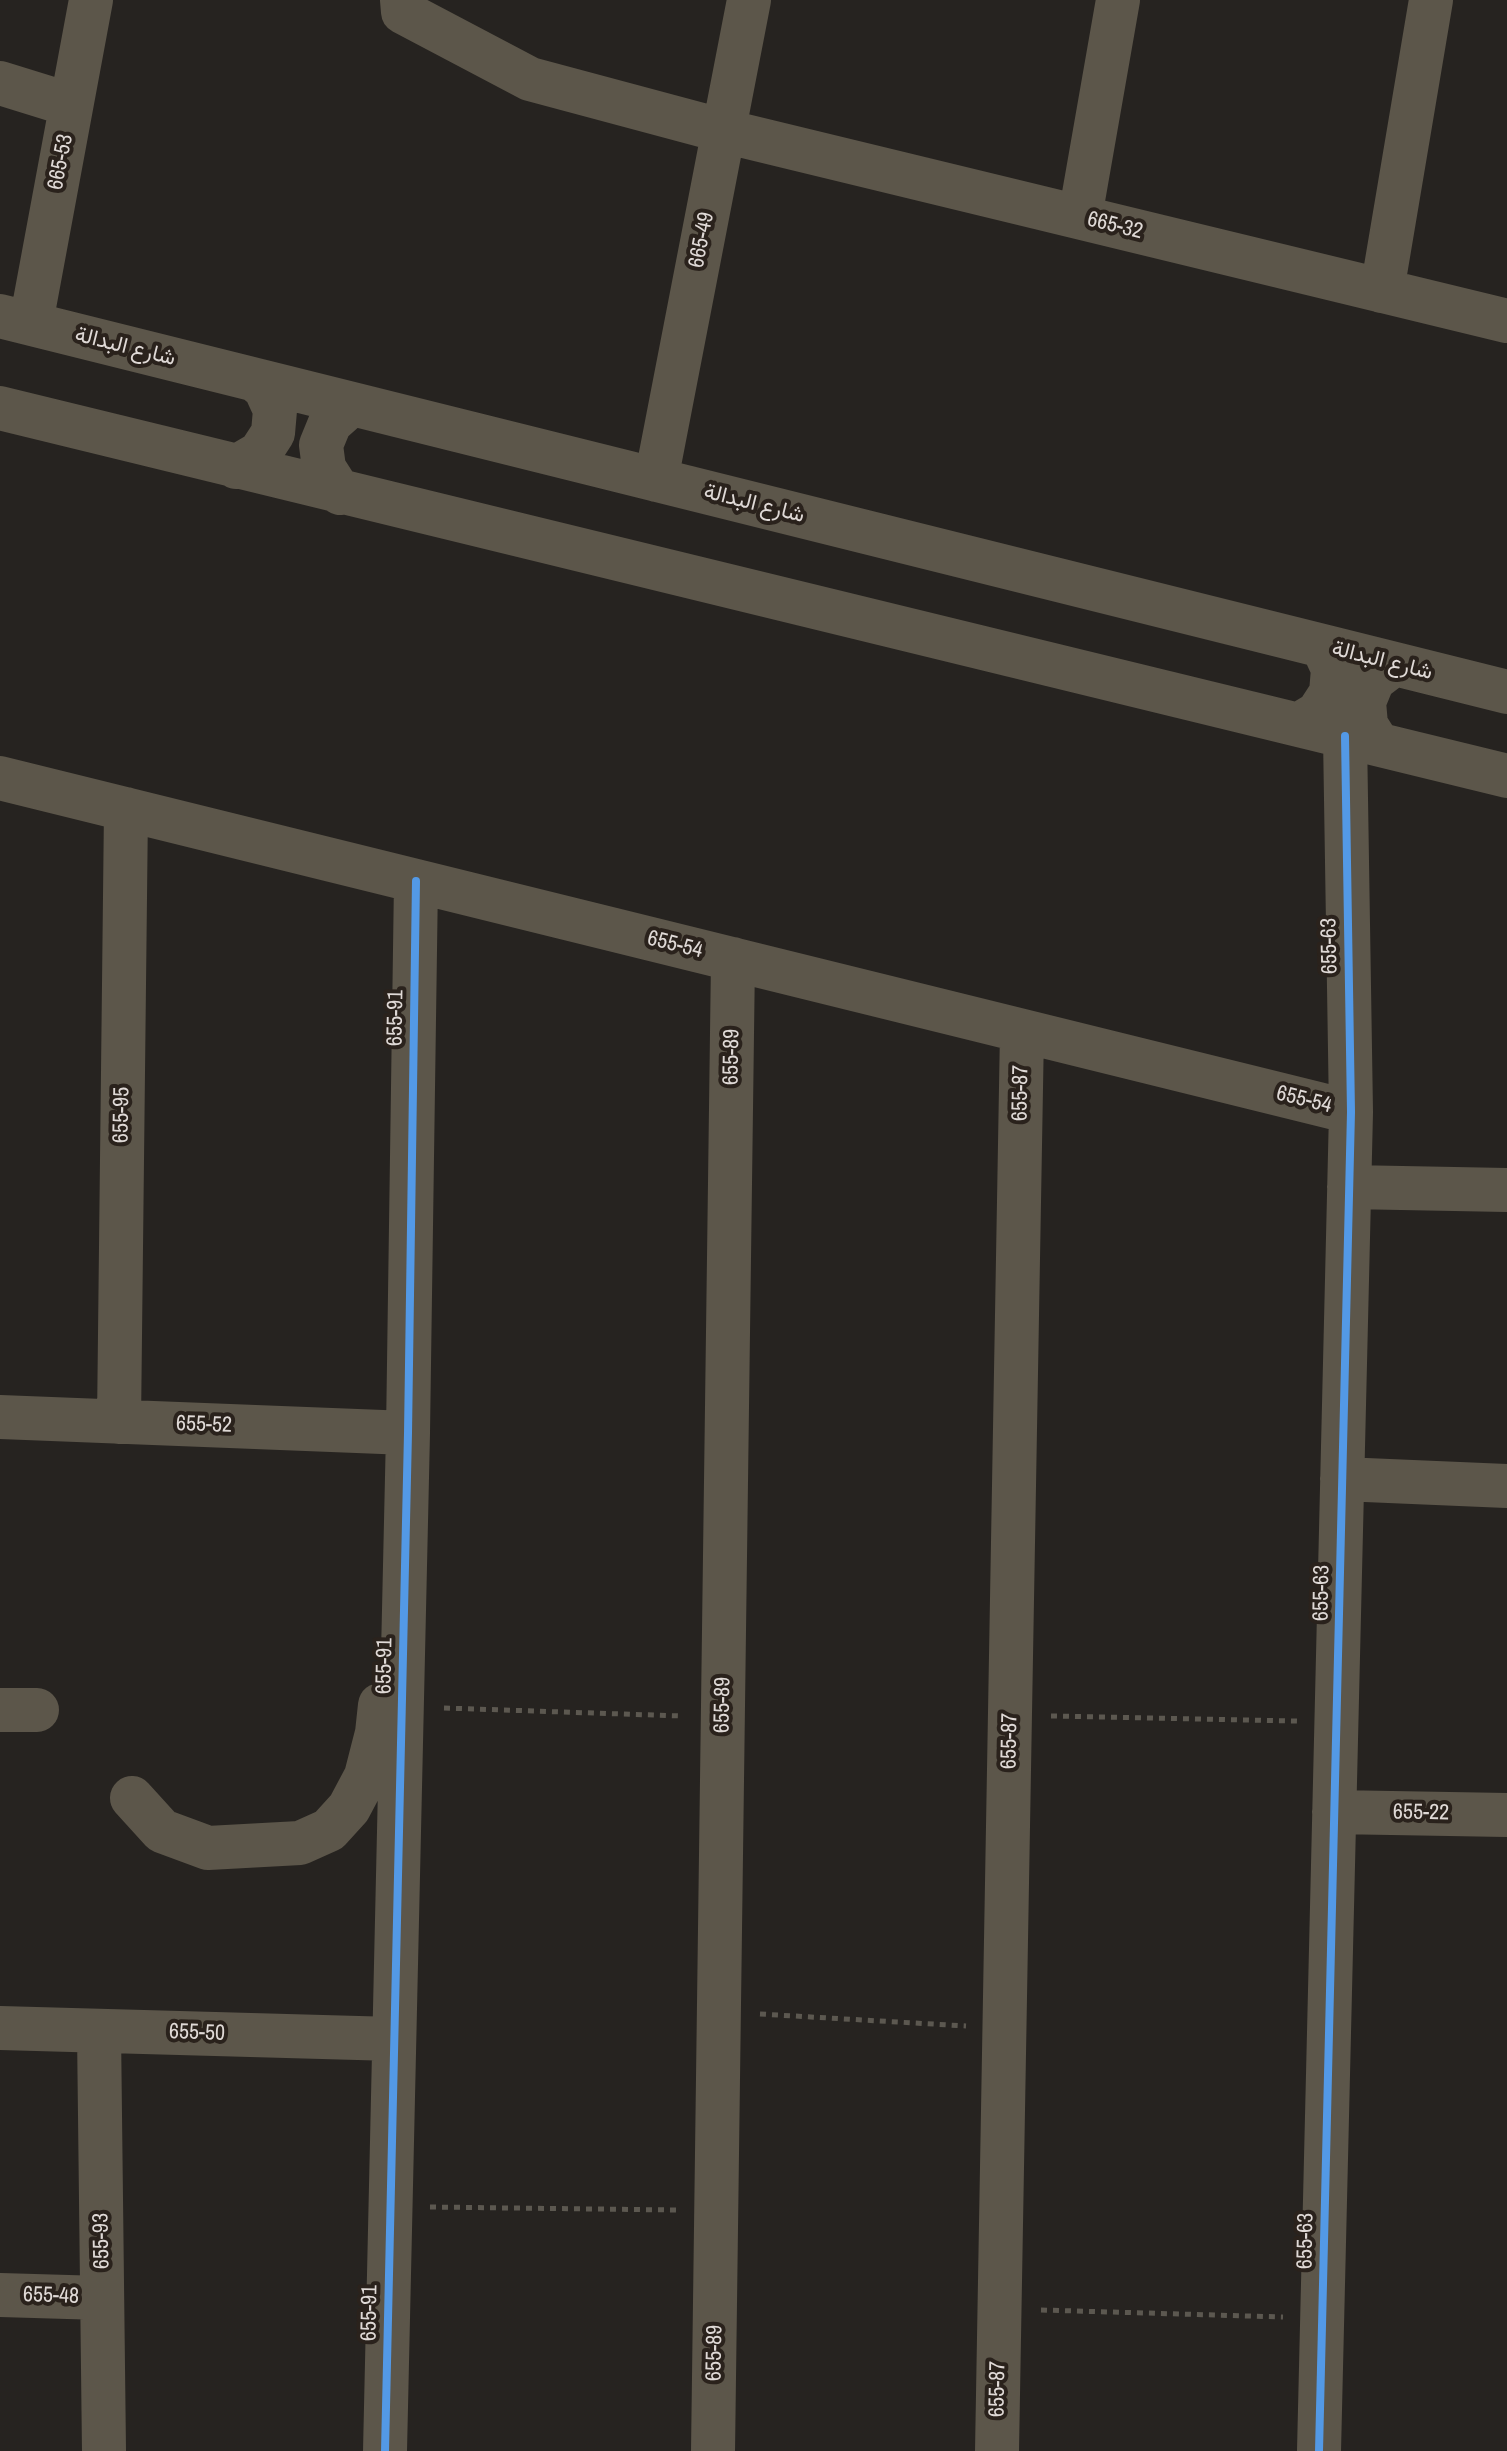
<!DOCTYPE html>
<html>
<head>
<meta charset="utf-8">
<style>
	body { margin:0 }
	canvas { display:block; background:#262320 }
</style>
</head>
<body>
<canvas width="1507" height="2451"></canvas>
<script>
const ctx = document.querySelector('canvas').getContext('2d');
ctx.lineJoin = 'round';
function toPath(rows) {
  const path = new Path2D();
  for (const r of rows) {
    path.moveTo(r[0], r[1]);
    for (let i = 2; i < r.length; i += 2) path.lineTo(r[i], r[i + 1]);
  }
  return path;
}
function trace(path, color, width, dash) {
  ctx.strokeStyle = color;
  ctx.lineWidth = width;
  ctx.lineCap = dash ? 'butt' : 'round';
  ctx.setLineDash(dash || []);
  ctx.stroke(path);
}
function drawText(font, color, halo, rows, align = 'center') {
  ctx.font = font + ' "Archivo Narrow",Vazirmatn,sans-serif';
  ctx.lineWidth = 8;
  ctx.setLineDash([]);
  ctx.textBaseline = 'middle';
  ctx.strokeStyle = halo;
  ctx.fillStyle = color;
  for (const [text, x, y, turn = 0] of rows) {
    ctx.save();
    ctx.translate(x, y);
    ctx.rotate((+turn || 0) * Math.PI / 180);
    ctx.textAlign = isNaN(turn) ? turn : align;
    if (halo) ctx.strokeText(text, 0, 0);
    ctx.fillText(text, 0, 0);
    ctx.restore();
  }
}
const path = toPath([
	[444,1708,682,1716],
	[1051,1716,1297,1721],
	[760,2014,966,2026],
	[430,2207,676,2210],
	[1041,2310,1283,2317]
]);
const minor = toPath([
	[402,0,403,12,530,79,724,131,1507,321],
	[0,83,71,105],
	[1080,217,1118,0],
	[1382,291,1431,0],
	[0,316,1507,692],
	[31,323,91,0],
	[0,408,1507,776],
	[236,467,260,453,273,433,275,410,265,388,255,380],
	[656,480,749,0],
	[340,493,324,468,321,445,330,423,348,407,356,405],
	[1298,725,1318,713,1331,693,1333,669,1323,647],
	[1378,744,1366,725,1364,702,1373,680,1394,664],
	[0,778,1351,1112],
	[1349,1187,1507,1190],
	[0,1417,408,1433],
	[119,1422,126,809],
	[1342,1479,1507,1486],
	[0,1710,37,1710],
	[132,1798,162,1831,208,1848,300,1843,329,1830,349,1808,366,1776,377,1733,380,1705],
	[1334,1812,1507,1815],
	[0,2028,394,2039],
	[99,2031,104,2451],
	[0,2295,102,2298],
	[385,2451,408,1433,416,881],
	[713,2451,733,959],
	[997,2451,1022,1031],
	[1319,2451,1351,1112,1345,736]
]);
const cycleway = toPath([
	[385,2451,408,1433,416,881],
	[1319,2451,1351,1112,1345,736]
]);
const streetNames = [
	["665-53",61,162,-79],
	["665-32",1115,226,14],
	["665-49",702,240,-79],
	["شارع البدالة",125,347,14],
	["شارع البدالة",754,504,14],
	["شارع البدالة",1382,661,14],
	["655-54",675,945,14],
	["655-63",1330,946,-91],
	["655-91",396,1018,-89],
	["655-89",732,1057,-89],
	["655-87",1021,1093,-89],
	["655-54",1304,1100,14],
	["655-95",122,1115,-89],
	["655-52",204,1425,2],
	["655-63",1322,1593,-89],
	["655-91",385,1666,-89],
	["655-89",723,1705,-89],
	["655-87",1010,1741,-89],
	["655-22",1421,1813,1],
	["655-50",197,2033,2],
	["655-93",102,2241,-91],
	["655-63",1306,2241,-89],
	["655-48",51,2296,2],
	["655-91",370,2313,-89],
	["655-89",715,2353,-89],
	["655-87",998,2389,-89]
];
trace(path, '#5c5850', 5, [6, 6]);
trace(minor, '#5c564a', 44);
trace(cycleway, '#5399e6', 8);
drawText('22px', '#dfd9d6', '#2a221c', streetNames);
</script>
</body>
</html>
